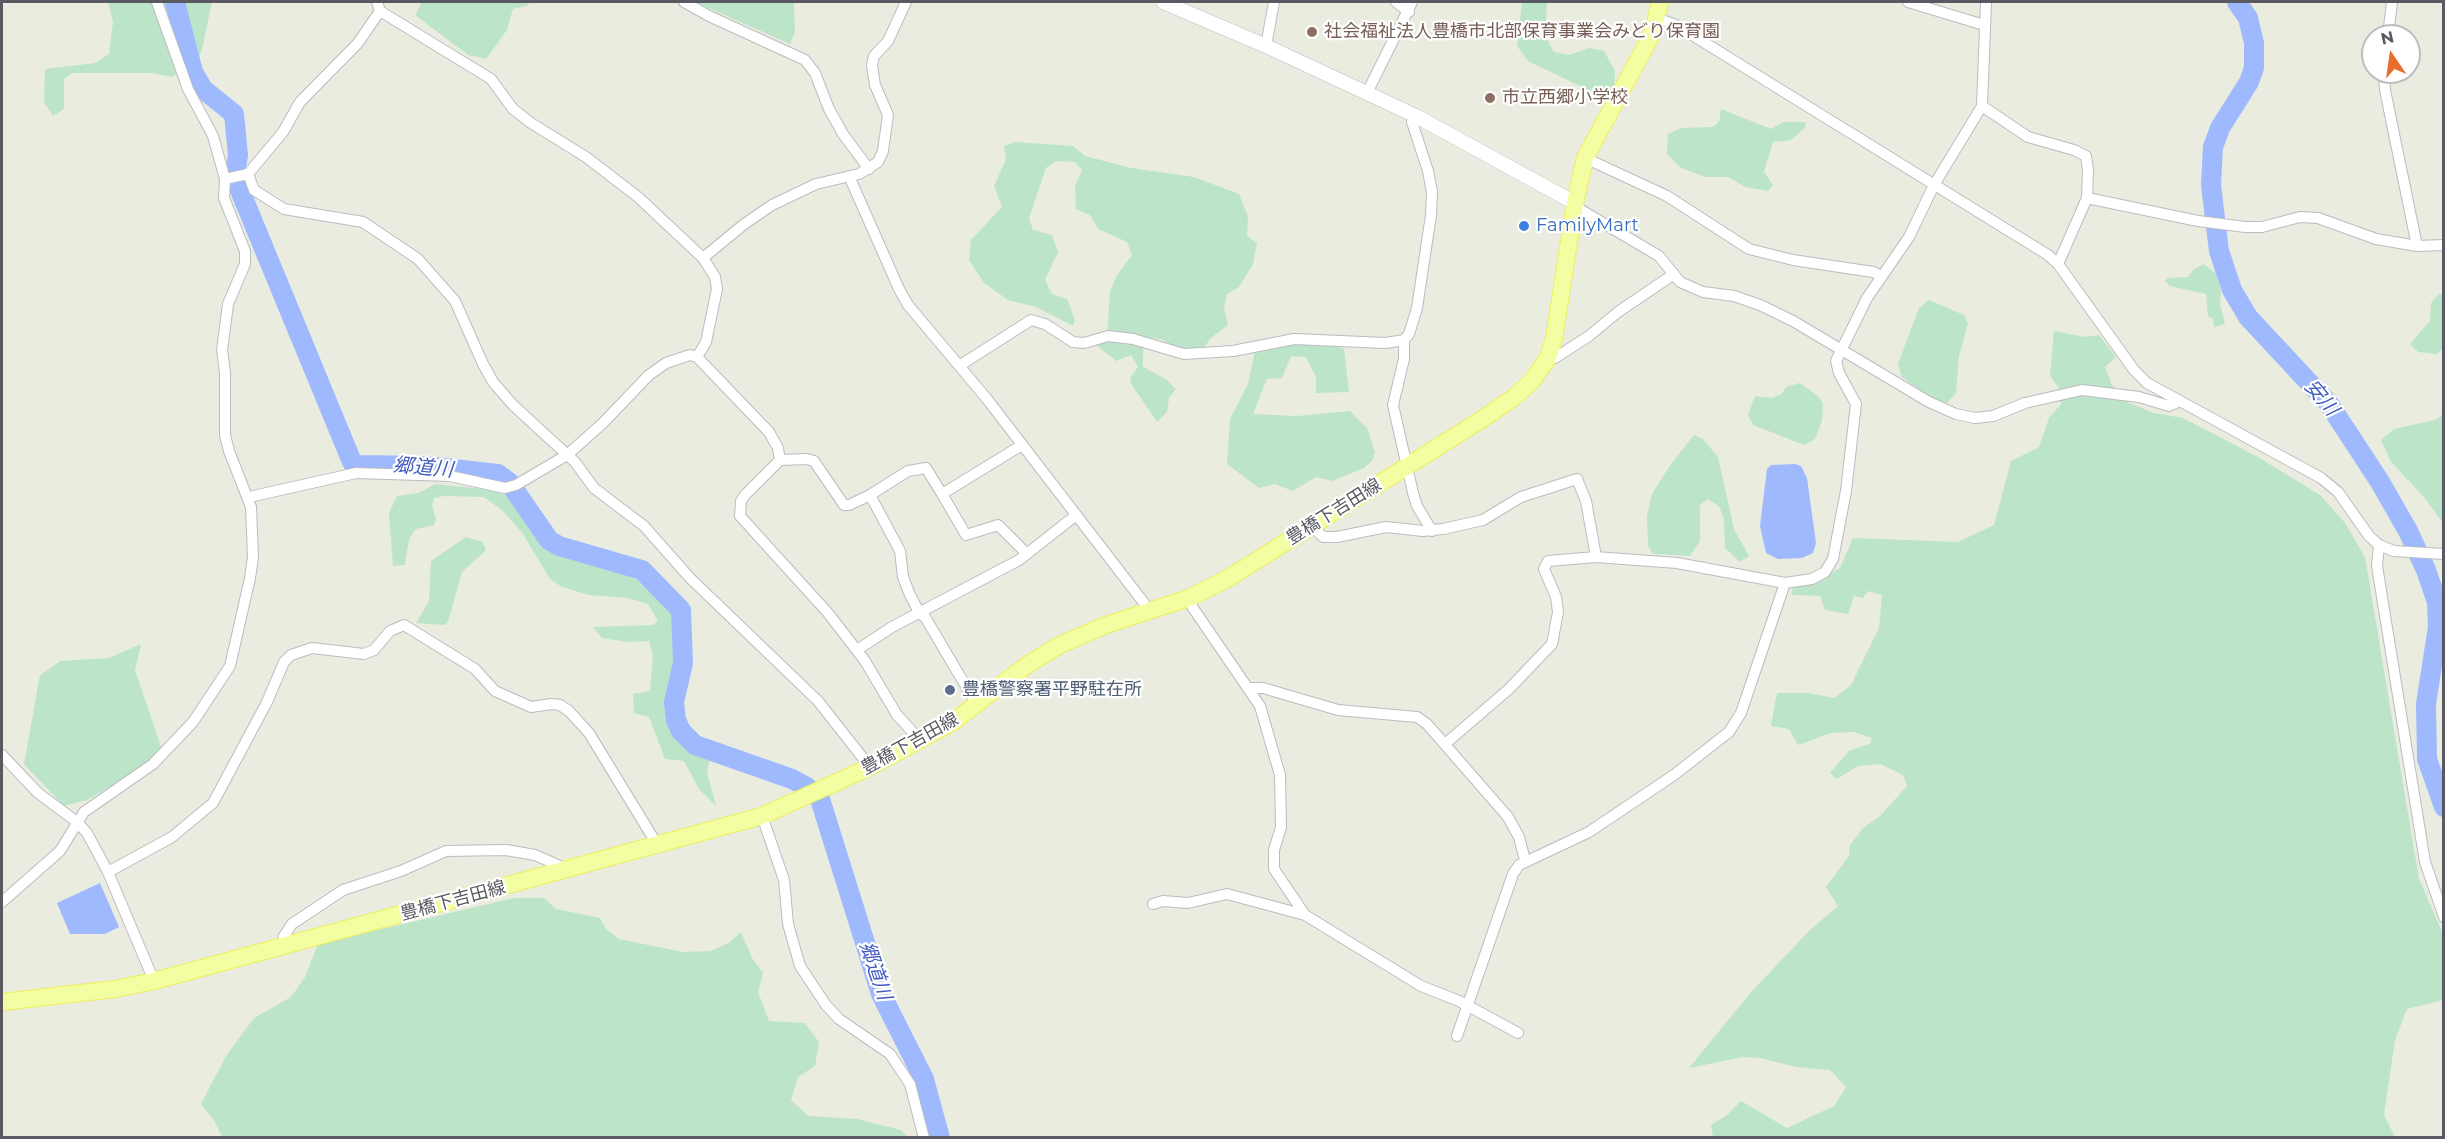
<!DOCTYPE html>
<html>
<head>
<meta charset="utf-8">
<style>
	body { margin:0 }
	#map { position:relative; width:2445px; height:1139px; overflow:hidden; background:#ebece0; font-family:Montserrat,sans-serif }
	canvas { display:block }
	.frame { position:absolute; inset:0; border:3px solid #595a61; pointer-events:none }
	.north { position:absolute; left:2361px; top:24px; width:60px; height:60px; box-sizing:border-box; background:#fff; border:2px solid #bdbdc0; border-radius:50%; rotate:347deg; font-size:16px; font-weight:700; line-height:24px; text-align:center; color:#595a61 }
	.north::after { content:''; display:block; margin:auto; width:21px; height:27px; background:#e66f2c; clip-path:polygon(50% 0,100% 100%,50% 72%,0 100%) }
</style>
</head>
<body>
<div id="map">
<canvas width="2445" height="1139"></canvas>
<div class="frame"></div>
<div class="north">N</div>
</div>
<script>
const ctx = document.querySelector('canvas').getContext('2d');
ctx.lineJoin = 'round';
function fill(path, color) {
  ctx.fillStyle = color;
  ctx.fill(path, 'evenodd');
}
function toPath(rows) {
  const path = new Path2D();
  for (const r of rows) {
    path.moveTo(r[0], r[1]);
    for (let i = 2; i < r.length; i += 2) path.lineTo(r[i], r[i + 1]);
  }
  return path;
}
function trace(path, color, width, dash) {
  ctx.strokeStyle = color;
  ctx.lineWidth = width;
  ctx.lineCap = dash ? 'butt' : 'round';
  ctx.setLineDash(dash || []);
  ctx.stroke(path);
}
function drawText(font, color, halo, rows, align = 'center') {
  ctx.font = font + ' Montserrat,"Noto Sans JP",sans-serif';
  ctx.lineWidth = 4.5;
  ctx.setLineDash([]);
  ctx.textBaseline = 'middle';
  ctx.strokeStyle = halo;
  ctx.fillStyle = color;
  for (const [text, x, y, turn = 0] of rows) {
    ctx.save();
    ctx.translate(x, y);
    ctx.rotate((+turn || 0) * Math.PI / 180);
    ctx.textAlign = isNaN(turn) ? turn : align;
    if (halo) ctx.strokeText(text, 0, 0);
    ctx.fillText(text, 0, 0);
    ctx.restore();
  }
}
const green = toPath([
	[108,2,212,2,202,49,197,62,172,77,152,73,72,73,64,79,64,109,53,116,44,102,45,69,95,63,109,54,113,22],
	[422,2,528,2,529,5,513,9,507,30,486,59,468,55,415,15],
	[695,2,794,2,795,32,790,44],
	[1522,2,1547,2,1545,36,1554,52,1569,55,1589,48,1604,51,1615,71,1614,93,1607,99,1528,61,1517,46],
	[1721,109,1771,129,1783,122,1806,122,1805,128,1791,140,1773,142,1764,172,1773,185,1768,191,1745,187,1728,177,1706,177,1681,168,1667,154,1668,134,1681,128,1713,127,1719,122],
	[1015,142,1073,146,1085,156,1131,168,1194,177,1239,194,1248,216,1247,236,1257,243,1253,264,1239,287,1227,294,1224,307,1228,325,1211,338,1202,350,1178,349,1161,339,1149,338,1143,349,1143,367,1166,379,1176,389,1169,398,1167,412,1157,422,1132,385,1130,378,1138,367,1131,355,1116,361,1095,344,1107,340,1110,291,1117,275,1132,255,1127,242,1098,229,1090,215,1076,209,1075,187,1082,170,1075,162,1056,161,1046,168,1029,218,1033,230,1052,235,1058,252,1045,280,1052,294,1067,299,1075,320,1073,326,1036,307,1008,300,984,283,969,260,971,240,1002,207,994,186,1006,159,1004,146],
	[2204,264,2216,274,2221,291,2220,304,2225,324,2214,327,2213,319,2208,316,2206,294,2170,286,2165,281,2168,278,2188,277,2193,270],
	[2439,294,2443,294,2443,348,2436,354,2418,352,2410,344,2430,321,2431,303],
	[1929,300,1964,315,1968,324,1959,356,1956,393,1947,403,1928,396,1902,377,1898,364,1919,308],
	[2054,331,2085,337,2099,335,2116,357,2105,367,2112,385,2129,403,2154,413,2183,418,2258,457,2320,495,2345,523,2365,557,2419,879,2443,934,2443,1000,2407,1009,2395,1040,2384,1115,2395,1137,1713,1137,1711,1125,1727,1115,1741,1101,1787,1128,1834,1106,1846,1087,1830,1070,1796,1067,1760,1058,1743,1057,1689,1068,1752,991,1810,930,1838,906,1826,887,1849,856,1850,845,1863,828,1880,816,1907,786,1903,775,1880,764,1858,766,1837,779,1830,773,1849,751,1871,743,1871,738,1854,732,1831,733,1798,745,1789,729,1771,726,1777,693,1808,693,1834,698,1851,685,1879,628,1882,595,1868,591,1863,598,1854,596,1848,614,1825,610,1820,596,1791,595,1793,587,1816,582,1840,568,1853,538,1958,542,1994,525,2011,461,2039,447,2049,418,2061,404,2058,387,2050,376],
	[1293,343,1328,344,1344,349,1349,392,1316,393,1316,377,1306,357,1291,356,1282,378,1267,379,1253,414,1297,416,1350,411,1367,428,1375,452,1372,461,1364,468,1332,481,1316,477,1293,491,1275,484,1259,488,1227,464,1230,419,1248,384,1255,351],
	[1800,383,1819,397,1823,404,1822,421,1815,439,1804,445,1753,425,1748,415,1755,396,1772,398,1782,394,1786,387],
	[2443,414,2443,523,2423,496,2391,462,2381,440,2394,429,2435,420],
	[1694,435,1703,439,1718,457,1734,529,1749,556,1740,562,1725,548,1724,520,1719,506,1708,499,1700,505,1700,541,1690,556,1653,554,1648,546,1647,516,1652,494,1671,464],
	[435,484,492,490,513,498,545,541,560,555,629,574,668,601,676,624,679,664,670,704,671,723,683,742,710,758,707,772,716,806,699,789,684,761,665,759,649,717,634,713,633,694,650,691,653,655,649,641,627,642,602,638,593,627,653,625,658,621,648,604,627,598,589,595,562,587,550,579,523,534,503,511,484,497,444,496,434,498,432,506,436,519,434,525,416,529,409,539,405,565,393,566,389,513,397,496,419,493],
	[466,537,483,542,486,550,462,572,448,622,445,625,416,623,429,601,431,561],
	[141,644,135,670,162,750,138,771,87,800,64,806,24,764,40,675,61,661,109,658],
	[514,898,544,898,556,909,600,918,606,929,619,939,683,952,710,951,729,943,741,932,752,958,763,973,758,992,769,1021,805,1023,819,1042,815,1066,798,1077,791,1100,808,1116,857,1119,901,1130,908,1137,222,1137,214,1120,201,1104,226,1056,254,1018,291,997,305,977,318,944]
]);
const water = toPath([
	[1795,464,1801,466,1807,478,1816,543,1813,553,1802,558,1778,559,1766,553,1760,526,1767,469,1771,465],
	[100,883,119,927,105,934,70,934,57,903]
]);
const river = toPath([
	[175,2,193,72,203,89,234,114,238,155,235,173,239,188,352,462,358,465,426,466,498,474,509,482,549,540,559,546,642,570,681,610,683,663,674,702,676,720,681,731,695,745,792,779,807,787],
	[2237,2,2248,18,2254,43,2254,68,2249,82,2220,128,2213,147,2211,185,2219,251,2232,290,2248,317,2329,404,2380,482,2408,531,2426,570,2437,602,2438,627,2426,704,2427,759,2444,807],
	[820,799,881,994,924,1079,940,1138]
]);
const street = toPath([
	[684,2,709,16,805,60,815,73,829,109,843,134,869,169],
	[1396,2,1409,12],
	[1908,2,1984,25],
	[1656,18,1676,25,2048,255,2058,264,2134,370,2147,383,2321,478,2338,492,2369,536,2379,545,2394,551,2444,554],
	[2388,36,2392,2],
	[1266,46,1274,2],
	[2384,72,2385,90,2417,246],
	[1367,93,1412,2],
	[1982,106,2028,137,2074,150,2086,156,2088,170,2087,198,2058,264],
	[1416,116,1412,122,1428,171,1432,192,1431,215,1417,308,1409,334,1404,340,1404,359,1393,405,1413,493,1417,506,1432,531],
	[1585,158,1667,196,1749,249,1793,260,1873,272,1882,276],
	[248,174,254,190,284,209,363,222,418,259,455,301,483,364,493,382,513,405,575,462,594,488,644,526,690,578,818,701,870,767],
	[849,176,899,289,908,305,987,399,1144,603,1146,612],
	[225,179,248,174,283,132,300,102,358,43,380,11],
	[2087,198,2198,221,2245,227,2262,227,2300,217,2318,218,2376,239,2417,246,2444,245],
	[1575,203,1581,210,1659,256,1680,282,1703,292,1734,296,1760,305,1793,321,1929,402,1956,414,1975,418,1993,416,2025,403,2082,390,2139,397,2169,406,2178,402],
	[703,258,743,225,772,205,816,184,859,174,878,162,883,151,888,115,875,85,872,65,874,56,888,41,906,2],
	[697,357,769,432,778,448,780,460,807,459,814,461,844,505,849,505,870,495,900,551,903,577,910,595,920,614,925,617,977,705],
	[1548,358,1555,358,1589,336,1618,312,1674,274],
	[959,366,1031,320,1045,324,1073,342,1084,343,1108,336,1133,339,1184,354,1233,351,1294,339,1386,343,1404,340],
	[780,460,745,495,741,501,740,516,828,613,865,661,897,715,920,740],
	[942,494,966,535,998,525,1027,554],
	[870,495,908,471,926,468,942,494,1022,445],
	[249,497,356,473,450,476,505,488,516,485,567,455,603,423,649,375,666,363,690,355,697,357,706,342,717,289,715,277,703,258,638,197,586,157,531,123,513,109,491,79,380,11,377,2],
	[1312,526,1323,537,1337,537,1386,527,1423,531,1443,529,1483,520,1521,497,1577,479,1586,501,1596,557],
	[2379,545,2377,566,2425,862,2444,917],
	[1785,583,1812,579,1825,572,1833,559,1846,491,1856,404,1839,373,1836,361,1867,298,1909,237,1934,185,1982,106,1986,2],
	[1189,598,1193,608,1260,706,1280,775,1281,827,1274,850,1274,869,1305,915,1421,986,1459,1001,1518,1033],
	[857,650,892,627,1019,560,1075,516],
	[1250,688,1263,688,1338,710,1417,717,1427,724,1508,817,1519,837,1525,860],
	[1445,744,1509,689,1552,644,1558,612,1556,597,1544,569,1548,561,1596,557,1677,563,1785,583,1741,713,1729,732,1674,775,1589,832,1519,865,1513,874,1457,1036],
	[2,755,38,793,77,822,87,833,108,872,154,981],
	[762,816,784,880,788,924,800,966,826,1005,839,1019,890,1054,910,1084,924,1138],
	[108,872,172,837,213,803,267,702,284,662,291,655,312,648,364,654,374,650,390,631,404,625,475,669,495,691,531,707,552,704,560,705,569,711,589,733,658,846],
	[2,902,60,851,84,812,153,764,193,722,230,666,250,578,253,557,251,507,229,451,225,435,225,373,222,350,228,304,245,264,245,251,224,198,225,179,213,136,188,89,157,2],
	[1153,904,1163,901,1188,903,1227,894,1305,915],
	[283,947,284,936,292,924,343,890,401,871,446,851,506,850,535,855,569,870]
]);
const secondary = toPath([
	[1163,2,1266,46,1416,116,1575,203]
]);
const primary = toPath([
	[2,1002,115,989,154,981,762,816,870,767,953,722,1027,665,1060,645,1106,625,1189,598,1227,579,1484,418,1513,398,1532,381,1548,358,1554,339,1575,203,1585,158,1643,51,1652,34,1660,2]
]);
const markers = [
	[1312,32,6,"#8d6e63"],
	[1490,98,6,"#8d6e63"],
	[1524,226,6,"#3f7fe0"],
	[950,690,6,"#5c6f8a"]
];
const educationNames = [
	["社会福祉法人豊橋市北部保育事業会みどり保育園",1324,32],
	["市立西郷小学校",1502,98]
];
const shopNames = [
	["FamilyMart",1536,226]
];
const streetNames = [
	["豊橋下吉田線",1334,512,-32],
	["豊橋下吉田線",910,744,-29],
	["豊橋下吉田線",453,901,-15]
];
const serviceNames = [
	["豊橋警察署平野駐在所",962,690]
];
const waterNames = [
	["安川",2321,398,50],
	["郷道川",423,468,5],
	["郷道川",875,971,71]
];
fill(green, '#bce4c8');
fill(water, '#9eb9fe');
trace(river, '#9eb9fe', 20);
trace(street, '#bbbbc2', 12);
trace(secondary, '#bbbcc4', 15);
trace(primary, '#eeef56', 18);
trace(street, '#fff', 10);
trace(secondary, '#fff', 14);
trace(primary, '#f3fea3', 16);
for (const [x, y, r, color] of markers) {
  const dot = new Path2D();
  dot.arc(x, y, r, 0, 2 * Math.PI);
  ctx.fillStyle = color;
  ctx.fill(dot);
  trace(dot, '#fff', 2);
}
drawText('18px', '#785e54', '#fff', educationNames, 'left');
drawText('18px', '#366cbe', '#fff', shopNames, 'left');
drawText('18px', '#595a61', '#fff', streetNames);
drawText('18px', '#4e5e75', '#fff', serviceNames, 'left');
drawText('italic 20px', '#425cc0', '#fff', waterNames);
</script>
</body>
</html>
